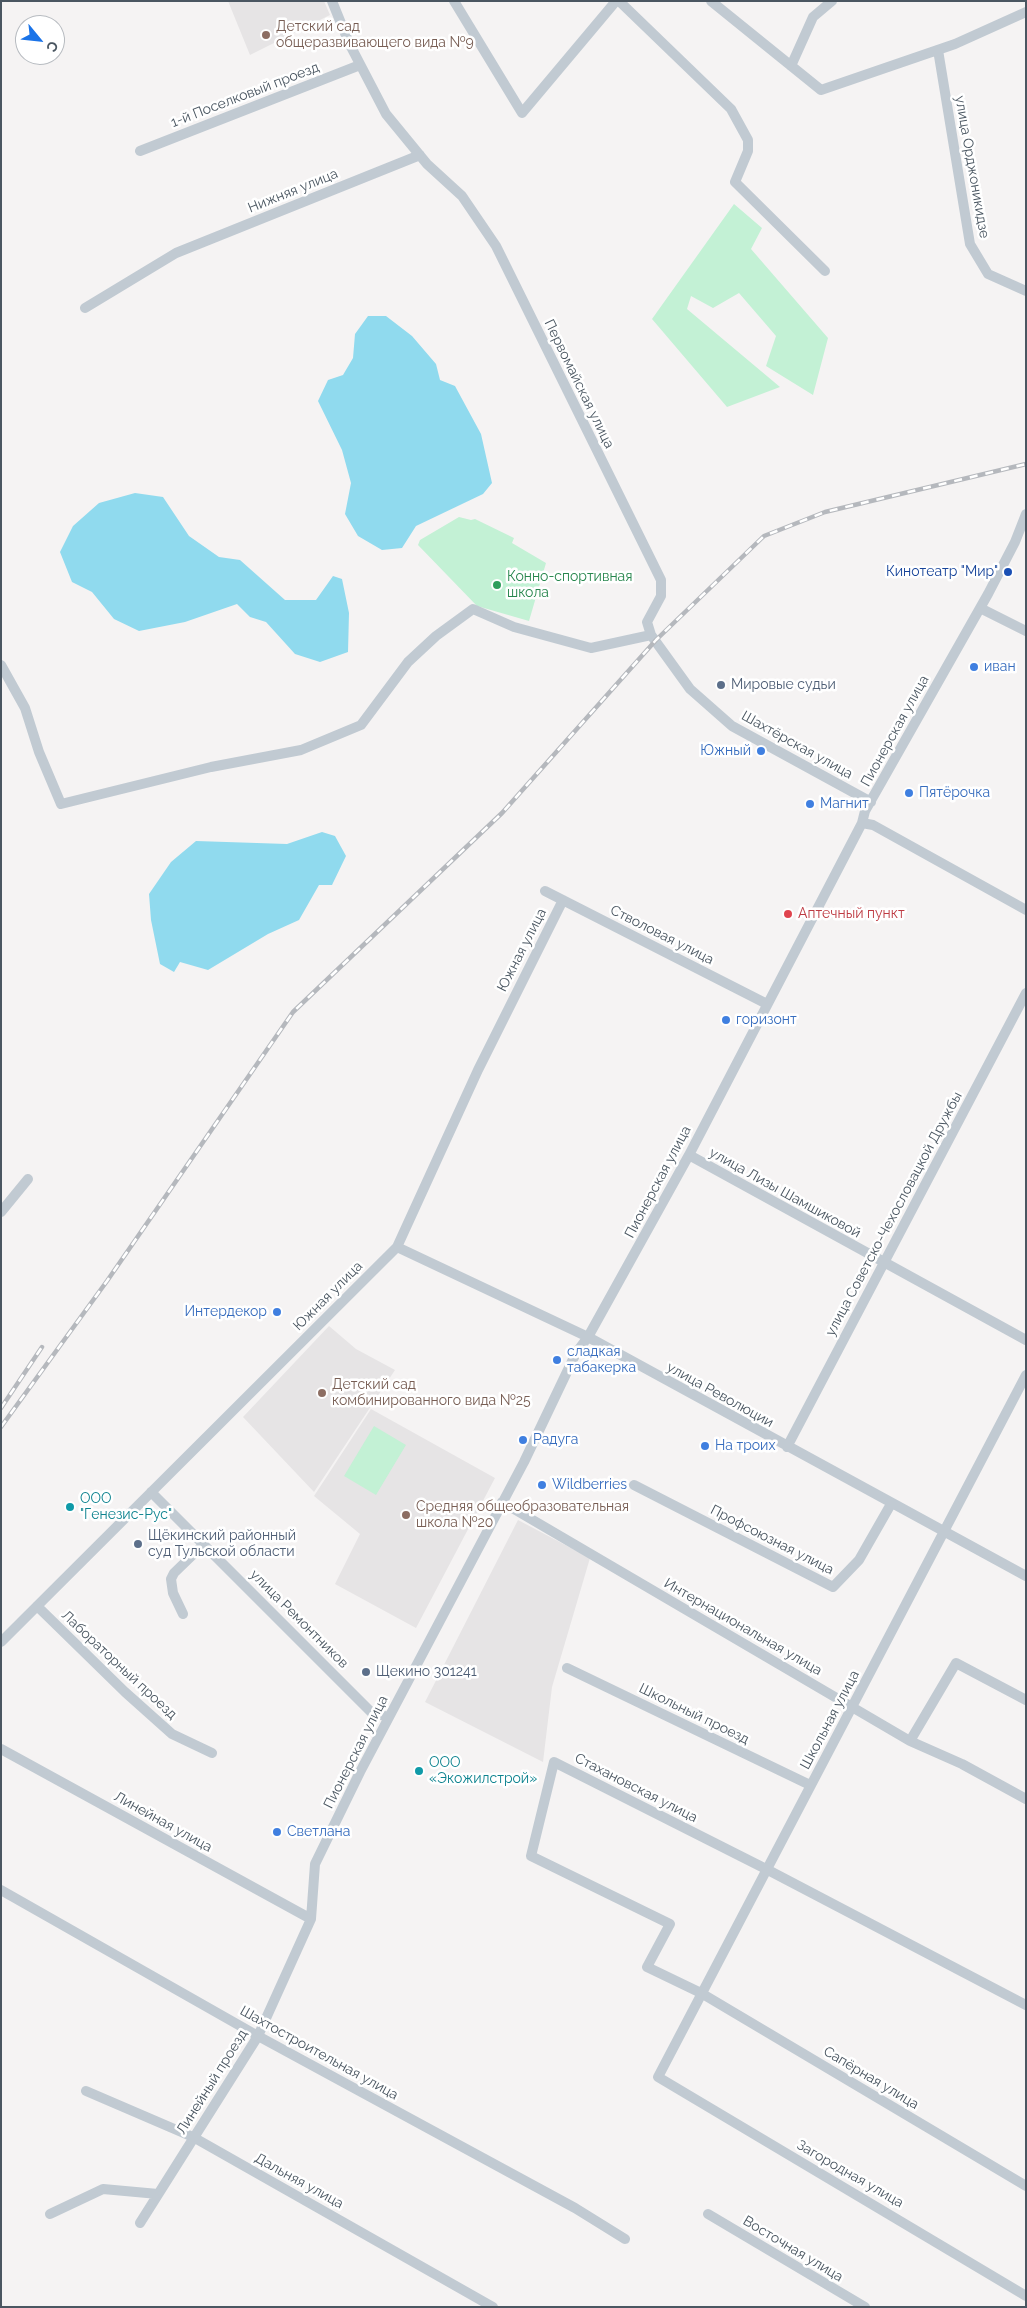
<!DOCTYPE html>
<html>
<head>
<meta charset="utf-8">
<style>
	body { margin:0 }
	#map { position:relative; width:1027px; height:2308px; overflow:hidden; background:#f5f3f3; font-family:Raleway,sans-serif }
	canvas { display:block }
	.frame { position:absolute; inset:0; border:2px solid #4a5661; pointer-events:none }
	.north { position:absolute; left:15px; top:15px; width:50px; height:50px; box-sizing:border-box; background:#fff; border:1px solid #b7bbc0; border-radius:50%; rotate:118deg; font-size:14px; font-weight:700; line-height:20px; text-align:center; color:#4a5661 }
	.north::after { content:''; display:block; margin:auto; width:18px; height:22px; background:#1a73e8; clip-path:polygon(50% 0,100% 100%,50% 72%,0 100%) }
</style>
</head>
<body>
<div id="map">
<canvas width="1027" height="2308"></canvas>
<div class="frame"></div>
<div class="north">С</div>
</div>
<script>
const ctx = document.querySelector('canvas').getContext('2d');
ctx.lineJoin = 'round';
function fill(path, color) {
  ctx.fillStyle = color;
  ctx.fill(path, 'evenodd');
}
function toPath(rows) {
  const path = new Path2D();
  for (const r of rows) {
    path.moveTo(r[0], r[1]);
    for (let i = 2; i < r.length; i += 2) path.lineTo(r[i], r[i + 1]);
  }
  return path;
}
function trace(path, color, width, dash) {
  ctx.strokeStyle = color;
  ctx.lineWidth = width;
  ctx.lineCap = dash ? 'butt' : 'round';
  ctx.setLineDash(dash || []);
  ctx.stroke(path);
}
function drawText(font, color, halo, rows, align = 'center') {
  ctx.font = font + ' Raleway,sans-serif';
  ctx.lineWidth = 5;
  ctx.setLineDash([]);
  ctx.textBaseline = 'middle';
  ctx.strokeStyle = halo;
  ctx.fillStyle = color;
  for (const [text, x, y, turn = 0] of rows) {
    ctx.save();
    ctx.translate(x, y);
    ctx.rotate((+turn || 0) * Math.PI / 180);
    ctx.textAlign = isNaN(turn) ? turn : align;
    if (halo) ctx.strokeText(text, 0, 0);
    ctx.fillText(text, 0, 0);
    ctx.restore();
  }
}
const education = toPath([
	[228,1,324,1,330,15,250,55],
	[329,1326,356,1349,395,1370,314,1492,243,1417],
	[371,1409,495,1478,416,1628,335,1584,360,1534,314,1496],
	[518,1520,590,1558,552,1687,543,1762,425,1702]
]);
const green = toPath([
	[734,204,762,228,751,249,828,338,813,395,766,366,776,336,739,293,713,308,691,296,687,309,780,387,727,407,652,319],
	[459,517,471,520,475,519,514,538,512,543,546,563,529,621,477,606,418,545,420,540],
	[374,1426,406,1445,376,1495,344,1476]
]);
const water = toPath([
	[368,316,386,316,412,336,436,364,440,380,455,386,481,434,492,483,483,494,416,526,402,548,382,550,358,536,345,514,351,483,342,450,318,401,328,380,343,375,353,358,355,334],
	[135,493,163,497,189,536,219,557,240,560,285,600,316,600,333,576,342,579,349,613,348,652,320,662,295,654,266,622,250,617,237,604,185,622,139,631,114,619,92,592,72,582,60,552,73,526,99,503],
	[322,832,335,836,346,856,332,885,319,885,299,920,268,934,208,970,180,962,174,972,160,964,151,920,149,894,171,862,196,841,287,844]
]);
const minor = toPath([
	[332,1,349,43,386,114,427,164,462,196,496,246,661,580,661,596,647,622,651,635,690,689,732,726,871,802],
	[454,1,522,113,616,1],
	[619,1,731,109,748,140,748,151,735,182,825,271],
	[711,1,821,90,955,44,1026,12],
	[938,50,970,244,988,274,1026,291],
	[791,66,813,17,832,1],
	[140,151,360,65],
	[85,308,176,253,420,155],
	[980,608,1026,631],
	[1,665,25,708,39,752,61,804,211,767,301,750,361,725,408,662,436,636,473,609,514,627,591,648,651,635],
	[862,823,873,825,1026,910],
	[545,891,767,1004],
	[689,1155,1026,1340],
	[1,1212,28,1179],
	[397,1247,588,1337,1026,1576],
	[1026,1375,658,2077,1026,2296],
	[787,1447,1026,993],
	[634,1485,833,1587,859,1560,891,1504],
	[151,1492,371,1712,388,1717],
	[502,1502,910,1741,962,1764,1026,1799],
	[37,1606,125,1692,172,1734,212,1753],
	[183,1614,173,1593,171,1579,174,1573,204,1544],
	[1,1642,397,1247,478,1070,563,900],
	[567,1668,810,1785],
	[910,1741,956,1663,1026,1700],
	[1,1749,311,1919],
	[1,1890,258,2036,575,2208,625,2239],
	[1026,2005,768,1870,554,1762,531,1856,670,1924,647,1967,701,1993,1026,2186],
	[86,2091,193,2137,493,2307],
	[50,2214,103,2189,158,2194],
	[708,2214,865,2307],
	[140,2223,258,2036,311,1919,315,1864,360,1772,524,1462,576,1353,588,1337,689,1155,862,823,865,811,988,594,1015,542,1026,514]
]);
const rail = toPath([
	[1,1408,42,1347],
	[1,1427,107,1281,293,1012,502,813,656,640,764,536,825,512,1026,464]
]);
const markers = [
	[266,35,5,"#8d6e63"],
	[1008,572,5,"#1a4fb4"],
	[497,585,5,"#2e9e5b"],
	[974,667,5,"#3f7fe0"],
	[721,685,5,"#5c6f8a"],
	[761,751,5,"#3f7fe0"],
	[909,793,5,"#3f7fe0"],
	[810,804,5,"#3f7fe0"],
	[788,914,5,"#e0444e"],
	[726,1020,5,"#3f7fe0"],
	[277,1312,5,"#3f7fe0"],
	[557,1360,5,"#3f7fe0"],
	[322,1393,5,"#8d6e63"],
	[523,1440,5,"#3f7fe0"],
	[705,1446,5,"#3f7fe0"],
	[542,1485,5,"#3f7fe0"],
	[70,1507,5,"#0f9aa8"],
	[406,1515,5,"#8d6e63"],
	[138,1544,5,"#5c6f8a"],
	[366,1672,5,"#5c6f8a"],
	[419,1771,5,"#0f9aa8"],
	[277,1832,5,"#3f7fe0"]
];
const educationNames = [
	["Детский сад",276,27],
	["общеразвивающего вида №9",276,43],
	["Детский сад",332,1385],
	["комбинированного вида №25",332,1401],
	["Средняя общеобразовательная",416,1507],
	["школа №20",416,1523]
];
const streetNames = [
	["1-й Поселковый проезд",245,95,-21],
	["улица Орджоникидзе",972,167,80],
	["Нижняя улица",293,191,-22],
	["Первомайская улица",579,384,64],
	["Пионерская улица",895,731,-61],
	["Шахтёрская улица",797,745,29],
	["Стволовая улица",662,935,27],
	["Южная улица",522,950,-63],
	["Пионерская улица",658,1182,-62],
	["улица Лизы Шамшиковой",785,1193,29],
	["улица Советско-Чехословацкой Дружбы",894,1214,-62],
	["Южная улица",328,1296,-45],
	["улица Революции",720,1395,29],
	["Профсоюзная улица",772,1540,27],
	["улица Ремонтников",299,1619,45],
	["Интернациональная улица",743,1627,30],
	["Лабораторный проезд",119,1665,43],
	["Школьный проезд",694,1714,26],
	["Школьная улица",830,1720,-62],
	["Пионерская улица",356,1752,-63],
	["Стахановская улица",636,1788,27],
	["Линейная улица",163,1822,29],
	["Шахтостроительная улица",319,2053,29],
	["Сапёрная улица",871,2078,31],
	["Линейный проезд",212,2082,-58],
	["Загородная улица",850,2174,30],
	["Дальняя улица",299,2181,29],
	["Восточная улица",793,2249,31]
];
const transitNames = [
	["Кинотеатр \"Мир\"",998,572]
];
const leisureNames = [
	["Конно-спортивная",507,577],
	["школа",507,593]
];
const shopNames = [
	["иван",984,667],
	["Южный",751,751,"right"],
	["Пятёрочка",919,793],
	["Магнит",820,804],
	["горизонт",736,1020],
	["Интердекор",267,1312,"right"],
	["сладкая",567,1352],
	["табакерка",567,1368],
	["Радуга",533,1440],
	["На троих",715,1446],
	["Wildberries",552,1485],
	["Светлана",287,1832]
];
const serviceNames = [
	["Мировые судьи",731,685],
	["Щёкинский районный",148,1536],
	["суд Тульской области",148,1552],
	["Щекино 301241",376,1672]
];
const healthNames = [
	["Аптечный пункт",798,914]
];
const cultureNames = [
	["ООО",80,1499],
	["\"Генезис-Рус\"",80,1515],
	["ООО",429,1763],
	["«Экожилстрой»",429,1779]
];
fill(education, '#e6e4e5');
fill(green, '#c3f1d5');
fill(water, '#90daee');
trace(minor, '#c1cad2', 10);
trace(rail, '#b5b8bd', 4.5);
trace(rail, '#fff', 2.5, [8]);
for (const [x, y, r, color] of markers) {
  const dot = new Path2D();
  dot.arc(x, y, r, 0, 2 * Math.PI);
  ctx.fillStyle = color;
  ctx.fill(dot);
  trace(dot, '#fff', 2);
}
drawText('14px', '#785e54', '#fff', educationNames, 'left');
drawText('14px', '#4a5661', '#fff', streetNames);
drawText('14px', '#164399', '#fff', transitNames, 'right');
drawText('14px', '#27864d', '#fff', leisureNames, 'left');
drawText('14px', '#366cbe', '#fff', shopNames, 'left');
drawText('14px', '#4e5e75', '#fff', serviceNames, 'left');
drawText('14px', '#be3a42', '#fff', healthNames, 'left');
drawText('14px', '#0d838f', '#fff', cultureNames, 'left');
</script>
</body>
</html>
